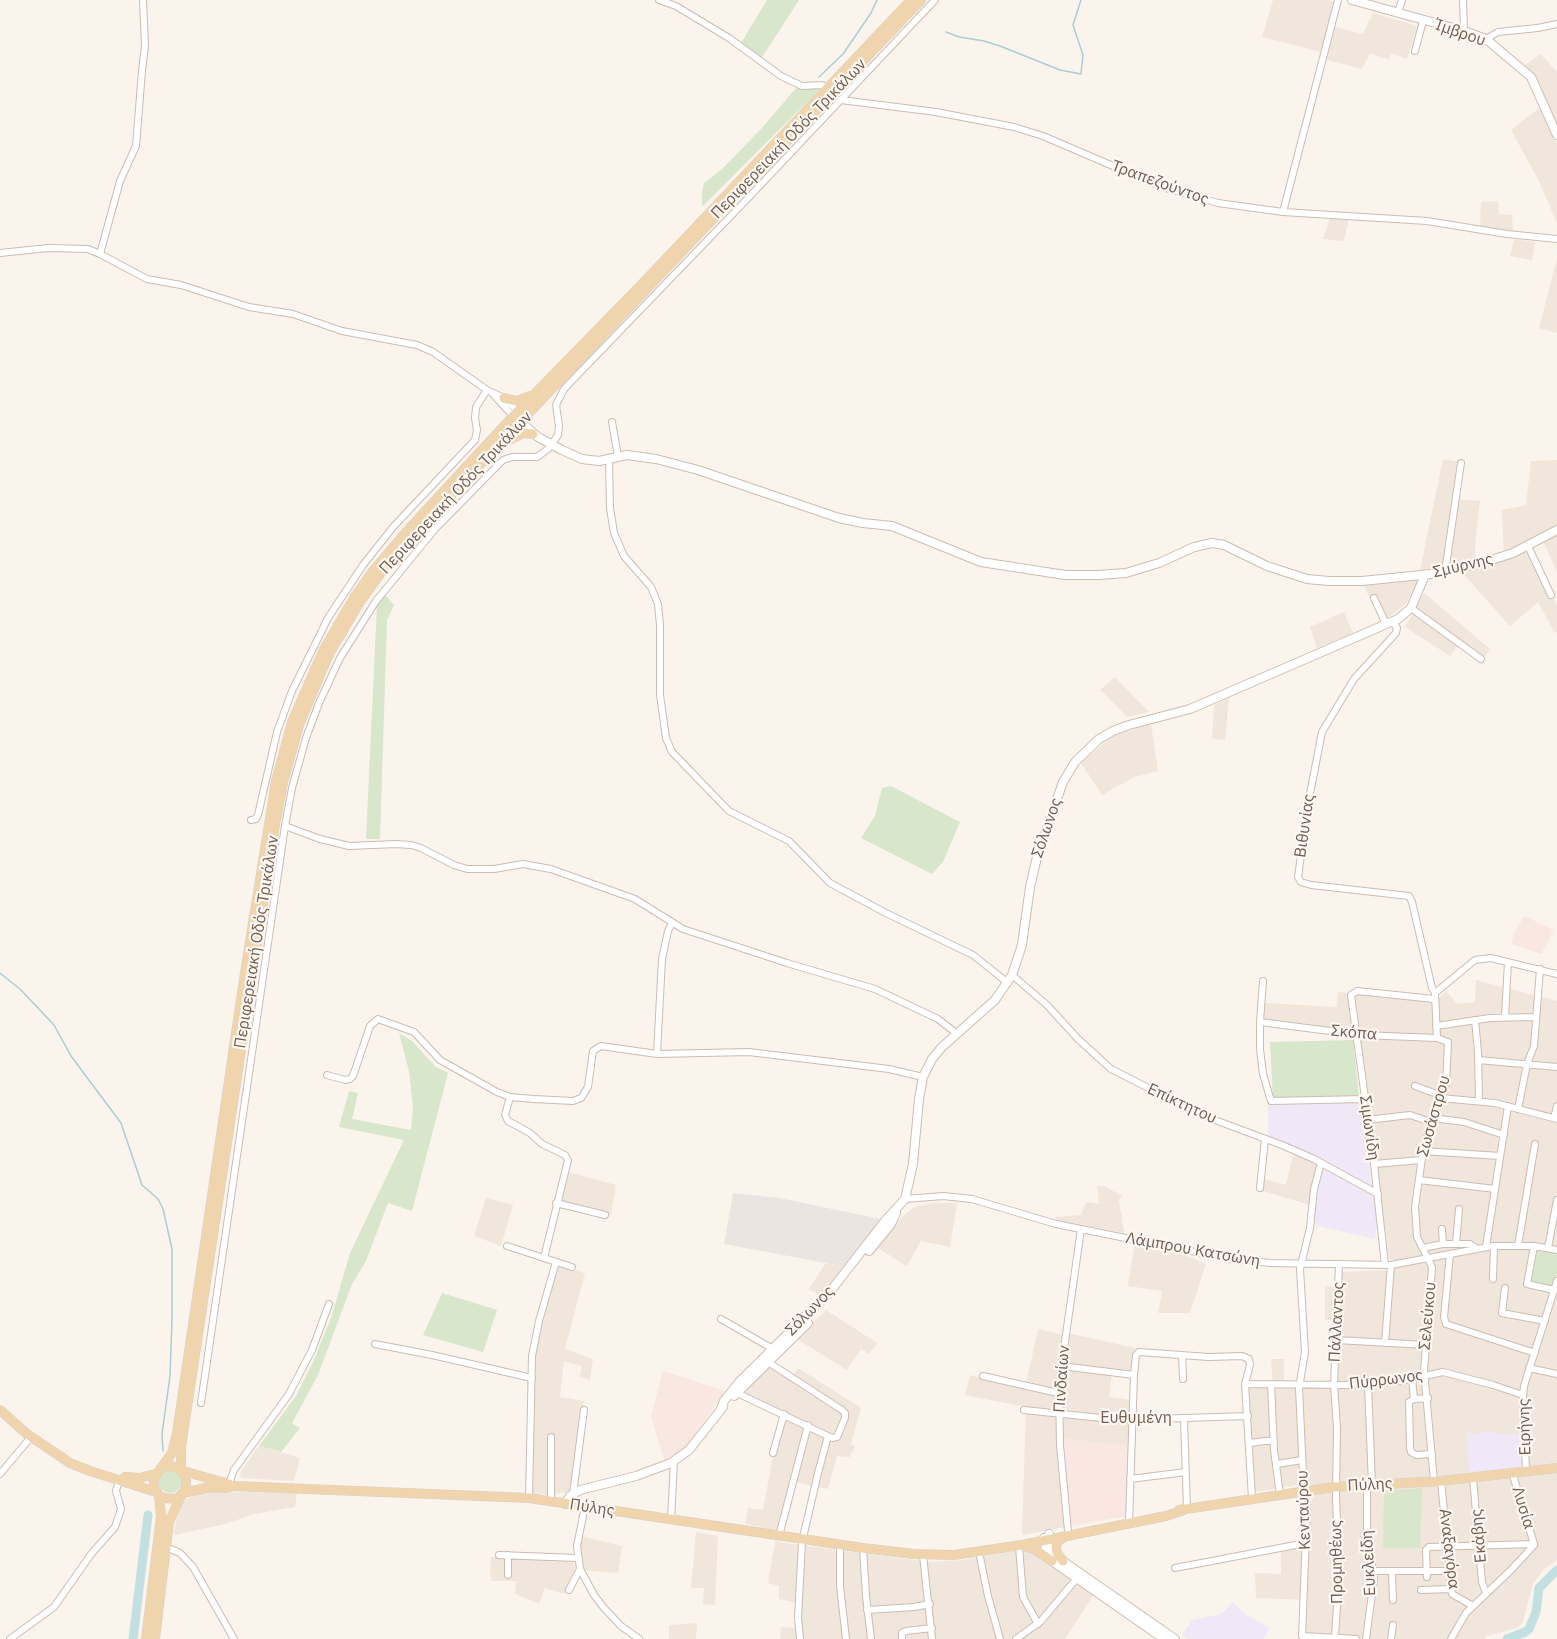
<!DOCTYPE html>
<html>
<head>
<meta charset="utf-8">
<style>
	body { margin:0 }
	canvas { display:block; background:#faf4ec }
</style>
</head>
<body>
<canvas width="1557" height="1639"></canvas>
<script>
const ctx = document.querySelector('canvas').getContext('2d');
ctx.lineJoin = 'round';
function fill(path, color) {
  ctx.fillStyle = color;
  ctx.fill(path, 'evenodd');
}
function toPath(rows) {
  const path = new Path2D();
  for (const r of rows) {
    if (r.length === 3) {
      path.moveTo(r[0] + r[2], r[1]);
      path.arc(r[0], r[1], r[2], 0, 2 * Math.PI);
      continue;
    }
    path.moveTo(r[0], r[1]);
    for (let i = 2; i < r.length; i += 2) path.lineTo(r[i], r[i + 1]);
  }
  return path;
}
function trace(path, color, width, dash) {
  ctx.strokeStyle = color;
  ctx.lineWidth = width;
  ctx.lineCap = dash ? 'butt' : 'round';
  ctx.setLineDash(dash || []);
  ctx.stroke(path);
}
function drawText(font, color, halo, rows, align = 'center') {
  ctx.font = font + ' "IBM Plex Sans",sans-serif';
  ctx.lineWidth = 4.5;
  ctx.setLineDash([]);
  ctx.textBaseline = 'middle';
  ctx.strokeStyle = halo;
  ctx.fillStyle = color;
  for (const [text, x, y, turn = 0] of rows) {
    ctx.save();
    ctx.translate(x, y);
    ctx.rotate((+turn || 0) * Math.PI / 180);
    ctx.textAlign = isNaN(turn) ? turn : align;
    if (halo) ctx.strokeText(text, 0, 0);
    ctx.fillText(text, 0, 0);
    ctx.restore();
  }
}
const residential = toPath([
	[1273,0,1328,0,1335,2,1321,52,1262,37],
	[1373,13,1417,26,1407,59,1391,53,1389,60,1370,53,1362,69,1324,59,1332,26,1363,34],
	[1541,54,1557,72,1557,134,1554,136,1557,143,1557,223,1539,181,1511,130,1547,102,1541,86,1525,65],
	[1498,201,1499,214,1512,215,1513,231,1480,227,1481,202],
	[1330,218,1349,219,1344,241,1323,239],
	[1514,239,1535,242,1532,260,1510,256],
	[1557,258,1557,333,1539,328],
	[1443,459,1459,462,1454,499,1480,501,1475,544,1476,569,1504,560,1502,510,1526,505,1531,461,1557,460,1557,572,1540,534,1525,543,1557,605,1557,632,1555,633,1538,602,1510,626,1456,566,1420,570],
	[1419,579,1405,605,1386,619,1376,597,1370,599,1363,584],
	[1424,593,1490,649,1484,658,1416,607],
	[1344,612,1353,633,1317,648,1310,627],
	[1413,613,1457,646,1450,656,1405,627],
	[1115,677,1149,712,1127,717,1100,690],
	[1229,698,1225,740,1212,739,1214,705],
	[1151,724,1158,771,1134,777,1102,795,1081,763,1111,737],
	[1476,980,1557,1001,1557,1560,1544,1569,1533,1584,1523,1622,1517,1628,1486,1636,1485,1639,1355,1639,1305,1632,1306,1600,1256,1598,1255,1573,1281,1574,1281,1552,1310,1546,1309,1483,1255,1492,1248,1389,1273,1386,1271,1359,1284,1359,1284,1387,1336,1388,1340,1320,1325,1320,1325,1286,1342,1288,1342,1272,1392,1270,1393,1261,1389,1258,1359,1032,1264,1019,1265,1003,1337,1007,1338,992,1436,1001,1446,991,1457,1004,1475,1002],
	[1294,1151,1318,1163,1310,1193,1310,1205,1263,1191,1264,1179,1286,1185],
	[568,1172,616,1185,611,1215,560,1202],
	[1097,1186,1104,1186,1122,1196,1119,1200,1124,1233,1056,1220,1055,1217,1081,1215,1086,1202,1099,1204],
	[486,1198,513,1205,501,1246,474,1236],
	[935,1203,957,1203,950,1247,921,1241,907,1266,876,1247,893,1225,909,1211,917,1206],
	[1135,1242,1181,1253,1206,1264,1190,1313,1158,1313,1162,1291,1128,1286],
	[826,1263,846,1267,824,1295,808,1290],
	[558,1266,585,1273,565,1349,593,1359,590,1380,580,1376,582,1366,564,1361,560,1397,584,1401,572,1491,548,1495,532,1493,535,1349],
	[826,1310,877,1343,869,1354,861,1349,847,1370,797,1339],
	[1038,1329,1068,1336,1068,1333,1135,1348,1132,1372,1112,1370,1109,1397,1130,1400,1129,1446,1058,1438,1065,1527,1022,1535,1026,1407,965,1395,970,1375,1025,1388],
	[768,1364,790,1380,798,1368,861,1408,851,1444,855,1446,850,1457,837,1456,828,1489,790,1481,777,1542,929,1562,962,1560,1029,1549,1094,1594,1065,1639,780,1639,781,1627,801,1629,802,1604,779,1599,779,1586,768,1583,777,1530,745,1524,748,1508,763,1510,772,1462,787,1414,745,1394,742,1391],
	[259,1446,300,1458,294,1481,240,1478,241,1471],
	[247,1492,297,1493,295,1507,254,1514,225,1524,174,1535,176,1520,184,1501,195,1495,209,1493],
	[696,1532,718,1536,715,1605,703,1604,704,1588,691,1588],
	[580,1536,622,1546,618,1573,583,1570,579,1556],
	[491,1557,573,1561,576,1571,564,1594,545,1588,539,1604,515,1594,516,1581,492,1581,490,1574],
	[697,1623,696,1639,669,1639,669,1625]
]);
const commercial = toPath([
	[1524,916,1554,930,1541,954,1511,944,1514,934],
	[663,1371,725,1391,684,1450,665,1463,651,1416],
	[1062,1438,1129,1446,1127,1516,1070,1526]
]);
const industrial = toPath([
	[733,1193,779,1198,881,1219,846,1267,826,1263,724,1244]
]);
const education = toPath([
	[1361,1102,1372,1187,1323,1159,1268,1136,1268,1105],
	[1323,1167,1374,1195,1377,1223,1375,1239,1313,1225,1314,1198],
	[1479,1431,1502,1434,1521,1433,1522,1467,1469,1472,1467,1433,1479,1434],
	[1233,1602,1245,1614,1270,1628,1263,1639,1188,1639,1182,1635,1192,1620,1221,1614]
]);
const green = toPath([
	[767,0,799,0,761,59,741,43],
	[797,87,818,89,817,92,702,207,702,191,704,183,721,170,761,129],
	[385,595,394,605,387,620,380,839,366,839,377,604],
	[891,786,960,822,943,862,932,874,861,838,875,816,882,788],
	[399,1033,412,1041,436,1067,448,1073,412,1211,388,1203,366,1261,352,1284,318,1375,292,1423,300,1428,281,1452,259,1446,296,1396,313,1362,331,1318,350,1253,404,1140,339,1127,349,1091,358,1093,352,1119,411,1130,413,1107,409,1071],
	[1353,1040,1359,1096,1273,1100,1270,1042],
	[1537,1251,1557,1254,1557,1273,1551,1288,1529,1284],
	[442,1293,497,1310,483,1352,423,1335],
	[170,1481,12],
	[1422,1488,1420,1548,1383,1548,1384,1491]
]);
const stream = toPath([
	[946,32,959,37,984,41,1000,46,1060,70,1081,74,1083,55,1073,25,1081,0],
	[819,77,843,54,871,13,877,0],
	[0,973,21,990,54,1025,71,1056,121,1123,142,1185,158,1199,163,1209,172,1249,172,1319,170,1376,162,1434,163,1451]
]);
const river = toPath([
	[133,1639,148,1515],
	[1507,1639,1525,1632,1529,1629,1536,1612,1539,1588,1557,1570]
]);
const street = toPath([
	[659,0,676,6,729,38,781,76,802,86,822,85,827,88],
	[1463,0,1464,31],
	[1398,13,1402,0],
	[1486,39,1498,32,1538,28,1557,24],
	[1415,51,1423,21],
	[841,100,936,112,1014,127,1043,136,1162,187,1218,203,1283,212,1427,221,1507,234,1557,239],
	[1283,212,1338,0],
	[0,253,48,248,88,249,100,254,147,279,181,285,249,307,293,314,342,331,417,345,433,352,487,390,504,398,518,411],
	[100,254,120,181,136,146,142,71,145,45,143,0],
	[493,394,513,416],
	[612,422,618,456],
	[609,459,610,508,614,533,624,556,651,587,658,604,660,625,660,695,666,738,672,752,729,811,789,841,830,883,886,913,973,955,1008,983],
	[1528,546,1551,595],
	[1445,572,1461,463],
	[1374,598,1386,624],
	[1411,608,1481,659],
	[1393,622,1397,628,1396,633,1354,679,1322,732,1309,799,1298,877,1301,882,1311,885,1409,896,1412,902,1432,988,1435,993],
	[251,820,256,819,258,815,277,732,292,691,328,618,363,565,394,526,475,440,477,430,475,418,476,407,487,390],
	[285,826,320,839,349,846,396,844,411,845,421,848,454,865,467,869,494,869,523,864,551,869,635,899,683,929,787,963,875,989,938,1019,956,1033],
	[1012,975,1047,1005,1078,1039,1111,1069,1204,1116,1282,1145,1314,1159,1378,1194],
	[1263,981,1260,1022,1260,1049,1263,1074,1271,1101,1365,1099],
	[1505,1017,1508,962],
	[1475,1020,1478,1052,1479,1100],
	[1260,1022,1361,1035,1437,1038,1448,1042,1446,1084,1434,1114,1423,1151,1415,1207,1417,1237,1432,1267,1424,1371,1434,1481],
	[1436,1026,1490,1018,1536,1017],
	[1437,1038,1435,993,1475,960,1491,958,1557,974],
	[657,1054,662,959,668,931,672,923],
	[1478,1060,1557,1067],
	[327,1075,345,1080,350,1079,353,1076,370,1026,378,1019,414,1032,440,1060,497,1092,510,1097,534,1099,573,1101,581,1098,588,1087,593,1051,601,1046,657,1054,749,1052,889,1069,923,1077],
	[1415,1086,1442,1096],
	[510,1097,505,1115,508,1121,530,1133,542,1144,565,1155,568,1160,544,1258],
	[1441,1098,1495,1103,1557,1119],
	[1518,1109,1527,1064,1534,1046,1540,969],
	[1432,1118,1464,1122,1504,1135],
	[1554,1118,1557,1106],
	[1367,1120,1410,1115,1431,1122],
	[1423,1151,1500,1156],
	[1321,1163,1314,1189,1310,1228,1300,1269,1305,1352,1299,1388,1303,1474,1307,1509,1302,1636,1356,1639],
	[1374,1164,1421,1160],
	[1419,1180,1495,1189],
	[1260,1188,1265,1139],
	[905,1199,943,1196,972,1199,1056,1224,1230,1259,1271,1263,1391,1265,1493,1246,1534,1246,1557,1250],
	[556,1203,605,1215],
	[1442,1229,1443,1244],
	[1456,1244,1459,1209],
	[507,1246,572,1267],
	[1518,1246,1535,1144],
	[1534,1246,1527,1284,1554,1290],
	[1486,1247,1508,1106],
	[1422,1248,1443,1244,1470,1244,1477,1249],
	[1548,1248,1557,1200],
	[1450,1254,1444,1317,1446,1324,1535,1353],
	[1385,1265,1374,1164,1351,995,1357,991,1434,999],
	[1493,1279,1494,1246],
	[1505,1288,1502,1313,1545,1321],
	[721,1319,773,1349],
	[1336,1340,1426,1345],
	[1385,1343,1391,1265],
	[375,1344,432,1355,532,1378],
	[1182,1355,1183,1379],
	[1061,1366,1134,1375],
	[1529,1368,1557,1374],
	[983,1376,1058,1393],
	[1412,1378,1414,1399],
	[1245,1384,1360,1385,1401,1381,1443,1372,1493,1385,1523,1395],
	[1271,1384,1274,1450,1280,1495],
	[1368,1385,1372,1485],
	[737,1393,832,1438,837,1437,845,1418,845,1413,842,1410,768,1362],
	[1428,1398,1414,1399,1409,1402,1410,1448,1411,1452,1416,1455,1432,1454],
	[201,1403,285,826,292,788,306,738,319,703,340,658,376,601,435,529,503,460,512,457,537,457,548,449,558,435,559,426,556,405,564,389,751,195,935,0],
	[1024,1410,1121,1420,1248,1416],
	[1184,1418,1187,1509],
	[1250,1443,1265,1441,1274,1441],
	[773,1453,784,1414],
	[1277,1464,1302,1460],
	[1526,1471,1523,1398,1524,1386,1557,1281],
	[1512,1472,1534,1544],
	[0,1474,31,1437],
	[1473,1477,1482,1582,1486,1593],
	[1130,1479,1186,1472],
	[1441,1481,1452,1594,1473,1606],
	[229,1484,234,1470,289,1394,312,1350,329,1304],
	[573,1494,584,1410],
	[529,1498,532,1356,539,1321,556,1262],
	[551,1501,551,1437],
	[585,1506,577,1546,580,1569,594,1595,604,1608,621,1626,639,1639],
	[671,1520,674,1461],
	[1129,1523,1134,1375,1136,1355,1139,1352,1209,1357,1242,1356,1249,1359,1250,1365,1245,1384,1252,1498],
	[1068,1531,1060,1445,1059,1384,1081,1229],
	[779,1536,808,1425],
	[840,1544,840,1586,846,1639],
	[1019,1546,1023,1597,1038,1624],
	[166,1547,180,1553,193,1567,234,1639],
	[863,1548,866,1596,871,1639],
	[979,1552,988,1596,1000,1639],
	[499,1555,577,1558],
	[508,1555,508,1575],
	[923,1555,932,1639],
	[1175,1568,1306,1543],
	[1373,1571,1449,1571],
	[1392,1572,1393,1600],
	[1427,1577,1426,1550,1429,1547,1534,1544],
	[569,1590,580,1569],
	[1421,1590,1451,1589],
	[867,1610,914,1607,930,1604],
	[1335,1637,1339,1576,1336,1497,1337,1428,1334,1385,1339,1264],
	[10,1639,54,1607,92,1553,115,1527,121,1509,116,1491,119,1480],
	[800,1639,798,1618,802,1542,818,1473,828,1436],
	[902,1639,902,1633,906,1631,932,1628],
	[1016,1639,1041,1621,1077,1578],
	[1366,1639,1374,1579,1367,1528,1367,1486],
	[1391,1639,1393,1625],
	[1451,1639,1466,1613,1512,1569,1534,1545]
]);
const secondary = toPath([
	[1352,0,1464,31,1486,39,1531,77,1557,135],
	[516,418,538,437,562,450,582,459,599,461,627,455,656,459,698,470,839,518,863,523,892,526,981,562,1065,575,1098,575,1126,573,1159,563,1194,547,1212,543,1224,545,1267,566,1307,579,1329,581,1362,581,1431,574,1482,563,1513,553,1557,530],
	[869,1251,891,1224,896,1213],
	[734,1396,808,1323],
	[720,1411,724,1401,740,1381,829,1293,885,1221,905,1199,913,1164,919,1099,923,1077,932,1059,942,1047,995,1000,1012,975,1022,945,1030,887,1037,857,1063,782,1075,762,1099,739,1113,731,1129,725,1190,709,1398,619,1411,608,1425,575],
	[565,1504,570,1496,580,1490,636,1476,671,1463,689,1450,723,1407],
	[1049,1534,1051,1548,1057,1557,1175,1639],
	[1044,1538,1046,1551,1052,1561,1164,1639]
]);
const primary = toPath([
	[504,398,517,401,530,396],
	[509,440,523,433,533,434],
	[0,1410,27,1434,70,1463,90,1471,156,1492],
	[162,1467,167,1466,177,1467,186,1476,186,1488,183,1493,176,1499,164,1498,159,1496,154,1487,154,1478,172,1453,177,1433,244,979,276,781,292,722,323,651,354,598,373,571,408,530,518,411,645,281,911,0],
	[181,1470,181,1447,275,825,283,783,299,725,329,654,360,602,388,563,413,535,921,0],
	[183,1471,229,1484],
	[125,1477,140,1478,155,1474],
	[183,1493,206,1488,226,1488,234,1486,529,1498,863,1548,914,1554,954,1555,1022,1545,1166,1516,1184,1510],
	[1179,1510,1334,1487,1441,1481,1557,1468],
	[1025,1546,1034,1549,1052,1561],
	[1063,1561,1057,1553,1056,1546,1058,1541,1064,1537],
	[146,1639,161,1516,159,1496],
	[155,1639,169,1522,181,1496]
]);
const streetNames = [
	["Ίμβρου",1460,33,19],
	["Περιφερειακή Οδός Τρικάλων",789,139,-46],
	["Τραπεζούντος",1160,183,20],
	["Περιφερειακή Οδός Τρικάλων",456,493,-47],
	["Σμύρνης",1463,566,-13],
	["Βιθυνίας",1305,826,-82],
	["Σόλωνος",1047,828,-71],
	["Περιφερειακή Οδός Τρικάλων",257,942,-81],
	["Σκόπα",1354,1033,5],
	["Επίκτητου",1182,1104,25],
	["Σωσάστρου",1434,1116,-74],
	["Σιμωνίδη",1369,1128,82],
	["Λάμπρου Κατσώνη",1193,1250,10],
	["Σόλωνος",810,1311,-46],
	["Σελεύκου",1428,1316,-85],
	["Πάλλαντος",1337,1322,-87],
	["Πινδαίων",1062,1379,-86],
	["Πύρρωνος",1386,1380,-7],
	["Ευθυμένη",1136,1418],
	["Ειρήνης",1525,1427,-92],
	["Πύλης",1370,1485,-3],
	["Πύλης",592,1508,9],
	["Λυσία",1523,1508,73],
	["Κενταύρου",1304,1510,-92],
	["Εκάβης",1479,1536,-95],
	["Αναξαγόρα",1449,1549,83],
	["Προμηθέως",1337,1562,-91],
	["Ευκλείδη",1369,1563,-93]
];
fill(residential, '#f1e6db');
fill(commercial, '#f9e7e1');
fill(industrial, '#ebe5e1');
fill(education, '#f1e8f7');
fill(green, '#d8e7cb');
trace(stream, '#aaced3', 1.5);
trace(river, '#c2dfe2', 9);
trace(street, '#ccbcb3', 8);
trace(secondary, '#cebdb0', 10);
trace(primary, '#d8d1ce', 10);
trace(street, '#fff', 6);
trace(secondary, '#fff', 8);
trace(primary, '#f0d4ad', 9);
drawText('16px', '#735c51', '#fdf8f2', streetNames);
</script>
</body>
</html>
